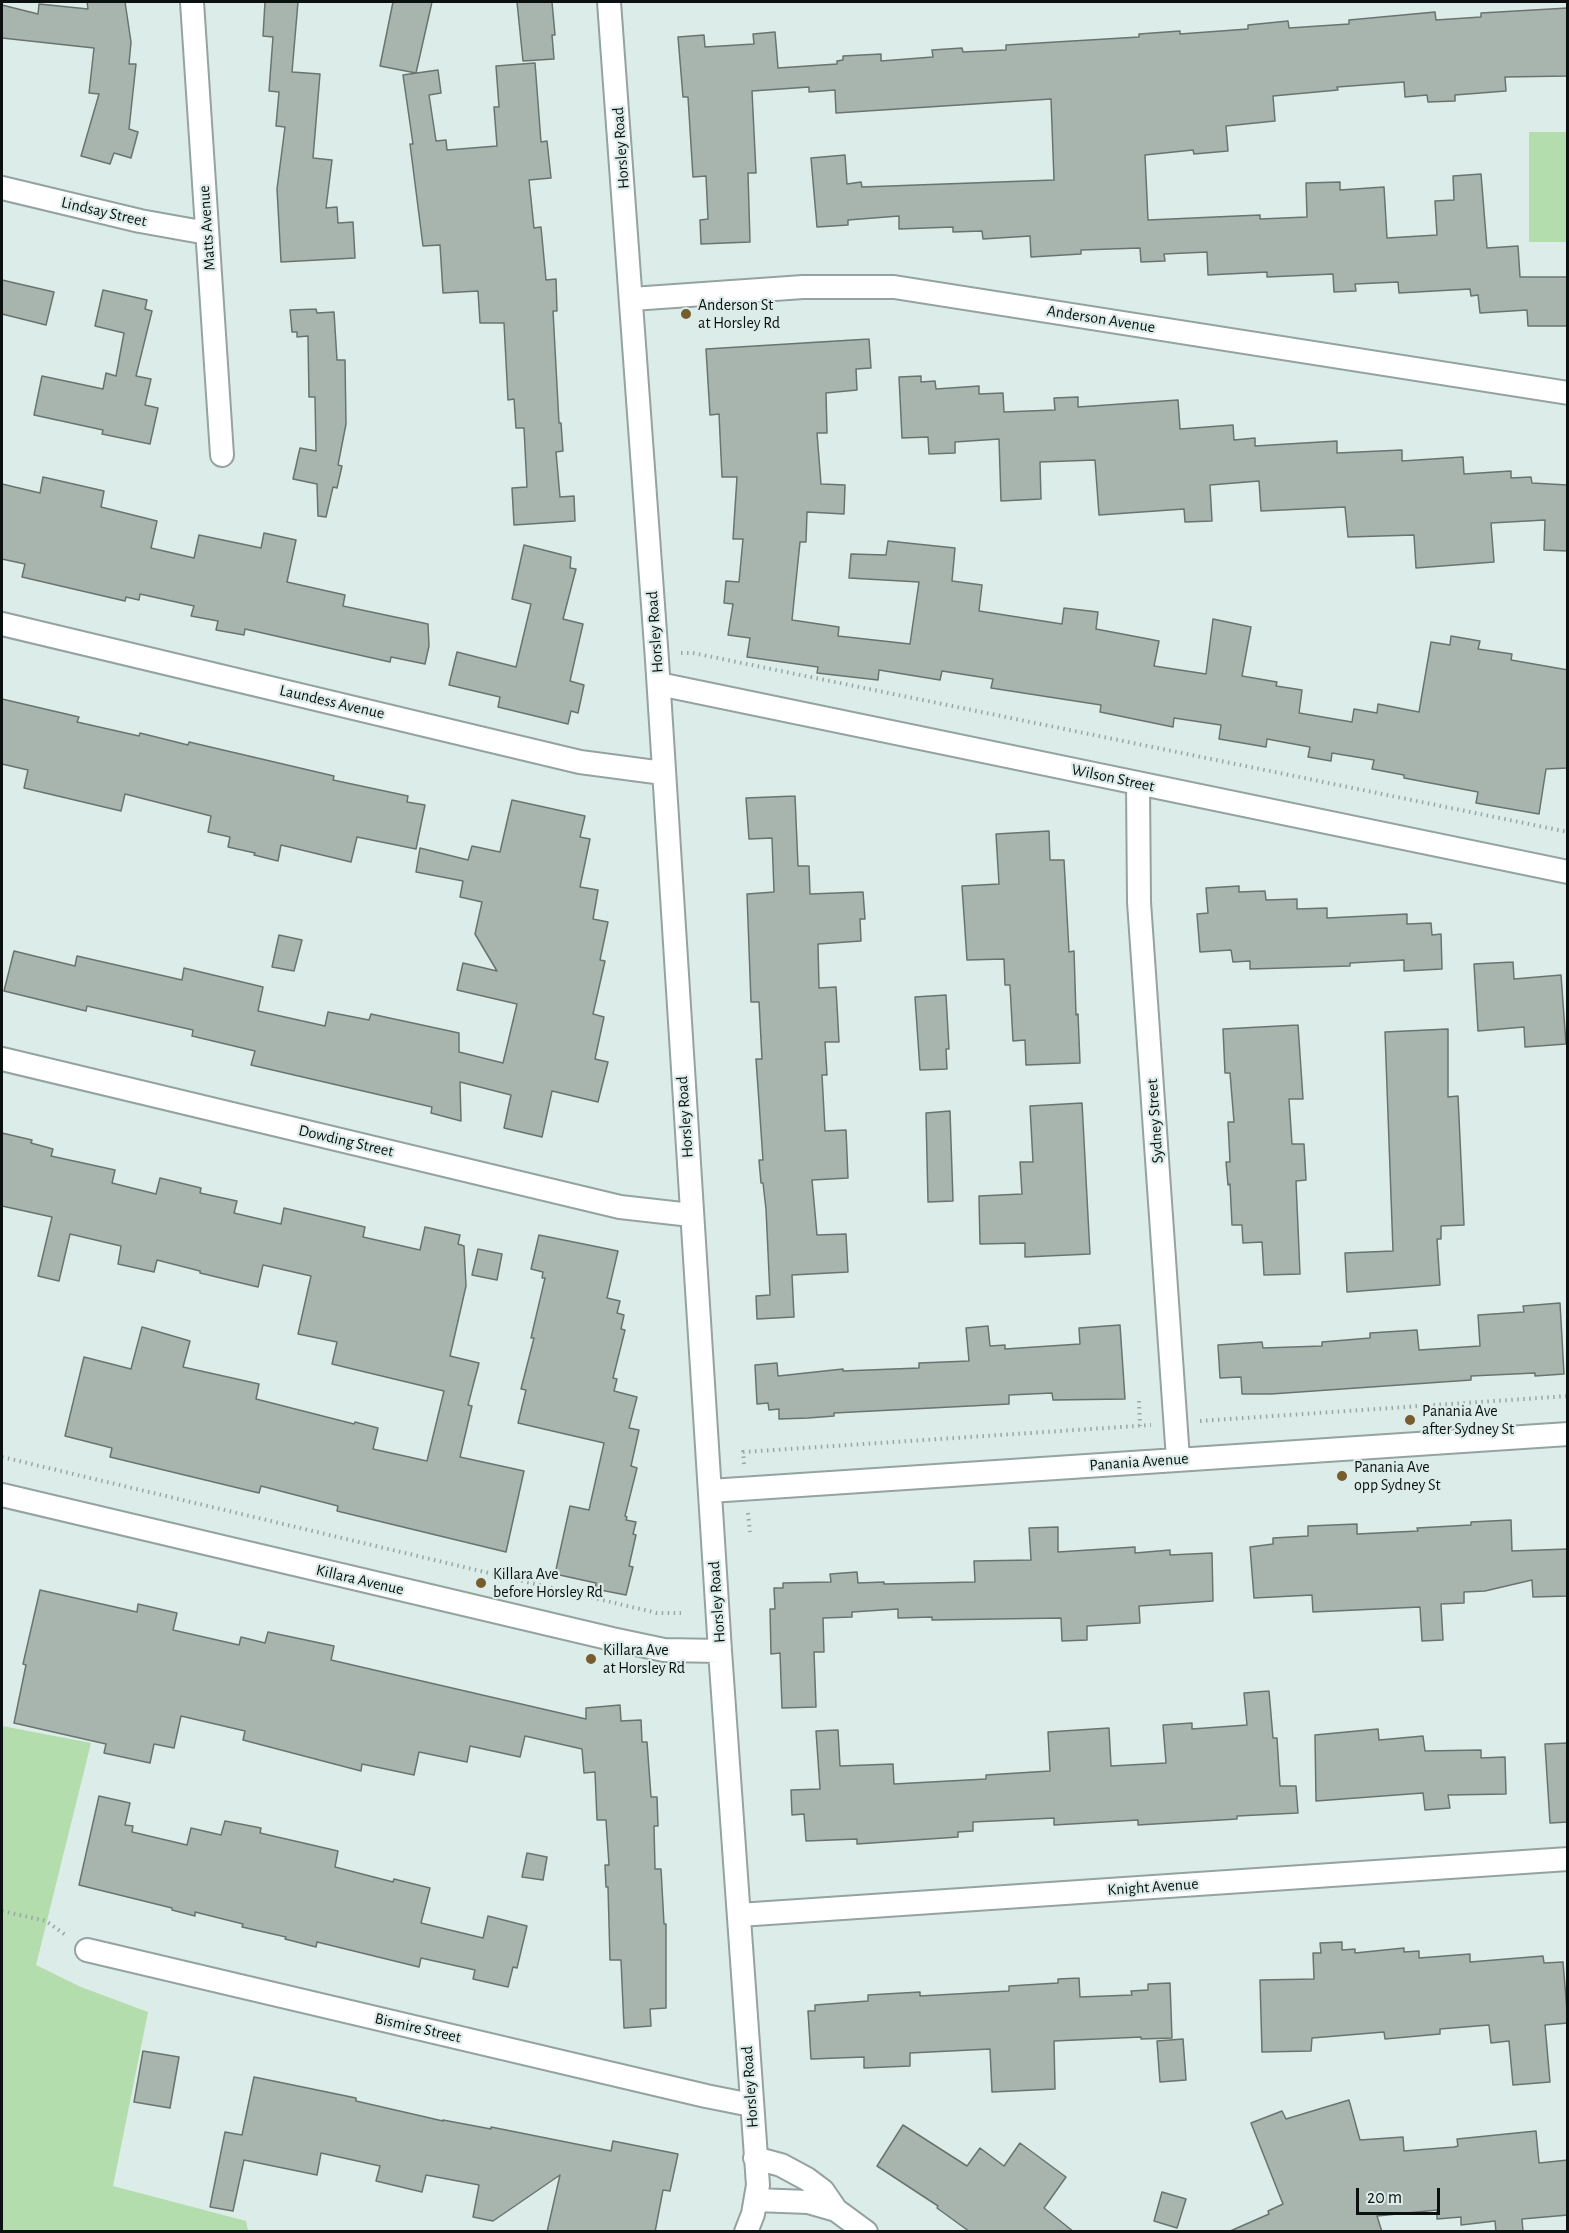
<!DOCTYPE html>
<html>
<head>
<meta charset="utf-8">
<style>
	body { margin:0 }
	#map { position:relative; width:1569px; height:2233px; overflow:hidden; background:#dcece9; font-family:"Alegreya Sans",sans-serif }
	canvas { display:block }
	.frame { position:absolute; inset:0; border:3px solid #0b1110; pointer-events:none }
	.scale { position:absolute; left:1356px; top:2188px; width:84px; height:27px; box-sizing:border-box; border:3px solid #0b1110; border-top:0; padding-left:8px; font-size:18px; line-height:21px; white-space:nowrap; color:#0b1110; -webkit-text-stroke:4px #dcece9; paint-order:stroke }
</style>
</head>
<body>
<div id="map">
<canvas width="1569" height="2233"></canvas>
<div class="frame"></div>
<div class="scale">20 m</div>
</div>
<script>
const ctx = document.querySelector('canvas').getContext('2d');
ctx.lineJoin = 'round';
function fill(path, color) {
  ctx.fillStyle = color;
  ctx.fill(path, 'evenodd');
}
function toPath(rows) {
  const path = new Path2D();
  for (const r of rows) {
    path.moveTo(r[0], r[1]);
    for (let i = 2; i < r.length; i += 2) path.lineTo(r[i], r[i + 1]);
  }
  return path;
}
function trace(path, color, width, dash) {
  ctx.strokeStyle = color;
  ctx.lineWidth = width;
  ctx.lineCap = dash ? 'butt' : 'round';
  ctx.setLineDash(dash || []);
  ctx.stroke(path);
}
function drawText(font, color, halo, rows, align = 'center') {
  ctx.font = font + ' "Alegreya Sans",sans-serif';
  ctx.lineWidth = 4.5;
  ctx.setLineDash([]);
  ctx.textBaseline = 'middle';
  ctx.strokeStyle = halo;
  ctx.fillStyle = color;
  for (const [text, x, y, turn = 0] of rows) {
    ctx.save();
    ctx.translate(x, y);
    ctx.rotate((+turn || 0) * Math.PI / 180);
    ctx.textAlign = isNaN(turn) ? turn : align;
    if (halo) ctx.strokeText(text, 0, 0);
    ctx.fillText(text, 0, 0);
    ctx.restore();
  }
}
const green = toPath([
	[1529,132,1567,132,1567,242,1529,242],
	[2,1726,91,1743,36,1965,81,1987,148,2012,113,2186,246,2221,248,2231,2,2231]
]);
const building = toPath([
	[87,2,125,2,131,42,129,64,136,64,129,129,138,132,131,158,114,153,110,164,81,156,99,94,89,93,94,48,2,38,2,5,38,14,39,4,88,9,87,2],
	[265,2,298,2,292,72,320,74,313,158,332,160,326,208,337,207,338,223,353,222,355,258,281,262,277,189,285,127,276,126,279,92,269,91,273,37,263,36,265,2],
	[393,2,432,2,416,73,380,66,393,2],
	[517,2,552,2,555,35,552,35,554,59,523,61,517,2],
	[1568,8,1568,76,1505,77,1506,91,1455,95,1455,101,1428,102,1427,95,1405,97,1404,82,1337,87,1338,90,1273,96,1275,121,1226,126,1228,151,1194,154,1193,150,1145,155,1148,220,1260,215,1260,219,1307,217,1306,183,1340,182,1340,190,1384,187,1387,238,1437,235,1435,201,1454,200,1453,176,1481,174,1487,248,1518,246,1520,277,1568,277,1568,326,1528,326,1527,310,1480,313,1478,295,1471,296,1470,289,1399,293,1398,282,1355,284,1356,291,1334,292,1333,274,1267,277,1267,272,1208,275,1207,252,1164,254,1165,261,1141,262,1140,248,1081,250,1081,254,1031,257,1030,236,983,239,982,231,953,232,953,227,899,229,899,216,848,220,848,225,817,227,811,158,845,155,847,184,861,182,862,187,1054,180,1051,99,836,113,835,90,809,92,809,87,752,91,756,173,748,173,750,242,701,244,700,220,708,219,706,176,693,177,688,97,683,97,678,37,704,35,705,47,754,44,753,34,775,32,778,68,837,64,837,61,843,60,843,56,881,54,881,61,933,57,932,50,962,48,963,52,1006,50,1006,45,1139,37,1139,34,1180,31,1180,34,1248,29,1248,25,1288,21,1289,28,1349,24,1349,20,1435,12,1436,20,1481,17,1481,13,1568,8],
	[535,63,541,142,547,141,551,178,529,180,534,228,541,227,546,280,556,279,557,311,553,311,559,423,561,423,563,451,556,452,560,497,574,496,575,521,514,525,512,488,527,487,524,428,516,428,514,399,508,400,504,323,480,323,478,291,443,293,440,245,423,246,410,144,413,144,403,75,438,70,441,93,429,95,436,141,446,140,447,150,497,146,494,107,499,107,496,66,535,63],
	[2,280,54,292,46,325,2,314,2,280],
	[103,290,147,300,145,309,152,311,136,376,151,379,145,405,158,408,150,444,102,434,103,430,34,415,42,376,103,389,106,373,116,376,124,333,95,326,103,290],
	[316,309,317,313,334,312,337,360,345,360,346,424,338,465,342,466,337,488,333,487,326,517,318,516,317,484,293,479,300,448,316,451,315,397,309,397,308,336,297,337,297,332,292,332,290,310,316,309],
	[869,339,871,368,856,369,857,390,826,393,827,433,817,433,821,484,845,485,844,514,807,512,806,542,800,542,792,620,839,627,838,636,910,644,919,582,849,578,851,554,886,555,888,541,955,548,952,581,982,585,979,611,1062,624,1064,608,1098,612,1096,629,1159,641,1154,666,1206,674,1213,619,1251,627,1242,676,1277,682,1276,686,1302,690,1299,713,1352,722,1354,709,1377,713,1378,704,1419,712,1431,642,1450,645,1451,636,1480,641,1478,649,1512,654,1511,660,1568,670,1568,768,1546,769,1539,814,1476,803,1478,792,1404,778,1404,775,1372,769,1374,760,1332,753,1331,761,1308,757,1310,747,1267,739,1266,747,1219,739,1221,725,1174,718,1173,727,1100,712,1101,705,991,688,993,679,942,671,940,680,879,670,878,680,817,673,818,667,747,657,750,638,728,635,733,604,724,603,726,581,739,582,743,539,733,539,737,477,722,477,719,414,710,415,706,349,869,339],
	[921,376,921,382,935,381,936,389,979,386,979,394,1003,393,1004,412,1055,410,1054,398,1078,397,1078,407,1178,400,1180,429,1233,425,1234,440,1255,438,1255,446,1337,441,1337,453,1402,450,1402,461,1463,457,1464,474,1511,471,1511,478,1531,477,1532,483,1567,485,1568,551,1544,550,1545,520,1491,523,1494,562,1416,568,1414,535,1348,537,1345,507,1261,511,1259,481,1210,485,1212,521,1185,522,1184,509,1099,515,1095,460,1040,462,1041,499,1001,501,999,439,955,442,955,453,929,454,928,437,902,438,899,377,921,376],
	[43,477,104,491,101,507,157,521,151,548,194,558,199,535,261,548,264,533,296,540,287,582,345,595,343,606,428,624,429,646,425,664,391,657,390,662,245,629,244,635,216,630,218,621,191,616,194,606,140,594,139,600,126,597,125,601,22,577,25,564,2,559,2,484,40,493,43,477],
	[524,545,571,557,570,568,576,569,563,619,583,624,570,681,584,685,578,713,571,711,568,724,498,707,500,697,449,685,457,652,516,667,531,604,512,599,524,545],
	[2,699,79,717,77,722,139,736,140,733,188,745,189,742,334,776,333,780,408,796,407,802,425,805,416,849,357,837,351,862,281,845,278,861,254,855,255,853,228,847,230,837,208,832,211,816,125,794,121,811,24,788,28,770,2,764,2,699],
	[795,796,798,866,809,866,810,894,863,892,865,919,860,919,861,941,818,944,819,988,836,987,839,1042,825,1042,827,1075,822,1075,825,1131,846,1130,848,1178,812,1180,817,1235,846,1234,848,1272,792,1275,794,1317,757,1319,756,1296,770,1295,766,1209,763,1183,761,1183,759,1160,763,1160,756,1059,762,1059,759,1002,751,1002,747,894,774,892,772,838,749,839,746,798,795,796],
	[512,800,585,816,580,837,590,839,580,887,598,890,593,919,608,922,600,960,605,961,593,1014,604,1017,595,1059,608,1062,598,1102,552,1091,542,1137,504,1128,511,1095,460,1082,461,1121,431,1113,432,1107,251,1065,255,1051,192,1036,193,1030,87,1006,86,1011,4,991,14,951,75,966,77,956,182,980,184,968,263,987,258,1011,325,1026,328,1012,369,1020,371,1014,459,1033,459,1052,503,1063,517,1004,457,990,463,963,497,971,475,934,482,902,460,897,463,881,416,872,420,848,468,860,472,846,500,852,512,800],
	[1049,831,1050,860,1064,860,1069,952,1074,951,1076,1015,1078,1014,1080,1063,1026,1065,1025,1040,1013,1041,1010,985,1005,985,1004,959,967,960,962,886,999,884,996,834,1049,831],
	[1239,886,1239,892,1265,891,1266,900,1297,899,1297,909,1327,908,1327,918,1407,914,1407,924,1431,923,1432,935,1441,934,1442,969,1404,971,1404,960,1350,963,1350,966,1250,969,1250,961,1233,962,1231,950,1200,952,1197,914,1208,913,1206,888,1239,886],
	[279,935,302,940,294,971,272,967,279,935],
	[1513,962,1514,979,1561,975,1566,1044,1525,1047,1524,1027,1478,1031,1474,964,1513,962],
	[946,995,949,1049,946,1049,947,1069,920,1070,915,997,946,995],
	[1298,1025,1303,1099,1289,1099,1292,1144,1304,1144,1306,1180,1296,1181,1300,1274,1264,1275,1262,1242,1243,1243,1242,1225,1232,1225,1230,1184,1228,1185,1226,1162,1230,1162,1228,1122,1234,1122,1230,1073,1225,1073,1223,1029,1298,1025],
	[1448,1029,1448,1097,1458,1096,1464,1225,1441,1226,1441,1239,1437,1239,1440,1285,1347,1292,1345,1253,1393,1251,1385,1032,1448,1029],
	[1082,1103,1090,1254,1025,1257,1025,1243,980,1244,979,1196,1022,1194,1020,1162,1033,1162,1030,1106,1082,1103],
	[950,1111,953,1201,928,1202,926,1113,950,1111],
	[2,1133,32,1140,31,1143,53,1149,51,1156,115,1170,112,1183,156,1194,160,1178,201,1188,200,1193,237,1201,234,1213,281,1224,284,1208,365,1227,363,1237,420,1250,425,1227,460,1235,458,1244,464,1246,466,1286,450,1356,479,1363,468,1405,472,1406,460,1457,524,1471,506,1552,337,1511,338,1506,261,1486,259,1493,110,1457,112,1448,65,1436,84,1357,131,1369,142,1327,190,1341,183,1367,259,1384,256,1399,354,1424,355,1422,378,1428,373,1449,427,1461,444,1391,332,1364,337,1342,298,1334,311,1276,263,1265,258,1287,200,1273,200,1271,157,1260,154,1272,118,1264,121,1246,70,1234,59,1281,38,1276,52,1217,2,1206,2,1133],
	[539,1235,618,1251,607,1298,620,1301,617,1313,624,1315,621,1329,625,1330,613,1378,617,1379,614,1391,637,1397,629,1428,639,1430,631,1466,637,1468,625,1516,627,1517,626,1520,636,1522,633,1534,636,1535,629,1566,633,1567,626,1595,595,1589,596,1583,555,1574,570,1506,589,1510,604,1443,518,1423,526,1390,521,1389,534,1338,531,1338,545,1278,542,1278,543,1272,531,1269,539,1235],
	[478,1249,502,1254,497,1280,472,1275,478,1249],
	[1560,1303,1564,1374,1535,1376,1535,1373,1471,1376,1471,1380,1271,1394,1242,1394,1241,1377,1220,1378,1218,1345,1262,1342,1263,1348,1322,1346,1322,1342,1370,1338,1370,1333,1417,1330,1419,1350,1480,1346,1478,1315,1524,1312,1523,1306,1560,1303],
	[1120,1325,1125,1399,1053,1400,1052,1393,1009,1395,1009,1404,834,1413,834,1416,808,1418,779,1419,779,1409,769,1410,768,1403,757,1404,755,1365,777,1363,778,1376,843,1369,843,1371,919,1368,919,1363,969,1361,966,1328,988,1326,990,1346,1005,1345,1005,1349,1080,1344,1079,1328,1120,1325],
	[1511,1520,1512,1551,1568,1549,1568,1596,1533,1597,1532,1580,1485,1591,1464,1592,1464,1603,1441,1604,1443,1640,1422,1641,1420,1607,1313,1612,1312,1595,1254,1598,1250,1547,1273,1544,1273,1538,1308,1536,1308,1526,1357,1524,1357,1534,1418,1531,1417,1528,1471,1525,1471,1522,1511,1520],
	[1058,1527,1058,1552,1135,1547,1135,1553,1170,1550,1170,1555,1212,1553,1213,1601,1139,1606,1140,1623,1087,1626,1087,1640,1062,1641,1061,1618,932,1620,932,1617,898,1618,898,1609,852,1612,852,1617,823,1618,824,1652,814,1652,816,1707,782,1708,780,1653,771,1654,770,1609,775,1609,774,1588,783,1588,783,1583,831,1582,830,1574,857,1572,858,1583,884,1582,884,1584,975,1582,974,1561,1031,1560,1029,1528,1058,1527],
	[40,1590,137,1612,138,1604,177,1613,173,1630,239,1645,241,1637,265,1643,268,1632,334,1646,331,1660,586,1719,586,1708,620,1705,621,1721,641,1720,642,1742,647,1742,651,1797,657,1797,658,1826,654,1826,655,1869,661,1869,664,1924,666,1924,666,2008,650,2009,651,2026,624,2028,621,1960,610,1960,608,1887,606,1887,605,1865,609,1865,606,1820,597,1820,595,1772,584,1773,582,1749,525,1736,520,1757,470,1746,467,1762,419,1752,414,1775,362,1764,361,1771,243,1740,245,1731,181,1716,174,1748,154,1744,150,1763,104,1753,106,1744,14,1723,26,1665,23,1664,40,1590],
	[1269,1691,1273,1738,1277,1738,1280,1786,1296,1786,1298,1813,1237,1816,1237,1819,1138,1825,1138,1820,1054,1825,1054,1818,973,1822,973,1831,958,1832,958,1837,857,1844,857,1839,806,1841,804,1814,792,1815,791,1790,820,1789,816,1731,838,1730,840,1766,893,1764,894,1784,986,1779,986,1775,1050,1771,1048,1732,1109,1728,1111,1766,1166,1763,1163,1725,1192,1723,1192,1729,1247,1725,1244,1693,1269,1691],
	[1378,1729,1379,1740,1423,1736,1425,1751,1481,1750,1481,1758,1505,1757,1506,1794,1448,1795,1450,1808,1425,1810,1423,1793,1316,1801,1315,1735,1378,1729],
	[1568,1743,1568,1822,1550,1823,1545,1744,1568,1743],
	[99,1796,130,1803,125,1825,133,1826,132,1832,187,1845,191,1828,221,1835,225,1821,261,1828,260,1833,338,1851,335,1867,393,1882,394,1879,430,1888,421,1923,483,1938,488,1916,527,1926,517,1968,513,1967,508,1987,473,1979,475,1970,421,1958,419,1967,317,1942,316,1947,285,1939,286,1937,242,1927,243,1924,195,1912,195,1916,172,1910,172,1908,79,1885,99,1796],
	[527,1853,547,1857,543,1880,522,1877,527,1853],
	[1342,1942,1342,1950,1355,1949,1355,1953,1404,1948,1404,1952,1419,1951,1419,1958,1470,1954,1470,1962,1543,1956,1544,1963,1563,1962,1568,2023,1545,2025,1550,2082,1513,2085,1509,2041,1491,2043,1489,2025,1440,2029,1440,2034,1385,2039,1384,2032,1312,2038,1311,2051,1262,2052,1260,1980,1314,1979,1313,1953,1321,1953,1320,1943,1342,1942],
	[1079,1978,1080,1997,1132,1995,1131,1991,1148,1990,1148,1984,1170,1983,1172,2038,1141,2039,1141,2037,1054,2041,1055,2089,992,2092,990,2049,910,2053,910,2066,864,2068,864,2057,811,2059,808,2011,815,2011,815,2005,868,2001,868,1995,920,1992,920,1996,1009,1991,1009,1986,1058,1983,1058,1979,1079,1978],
	[1183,2039,1186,2080,1160,2082,1157,2041,1183,2039],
	[143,2051,179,2057,170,2108,134,2102,143,2051],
	[254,2077,356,2098,356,2101,443,2121,443,2120,491,2129,491,2127,611,2151,613,2141,678,2154,670,2191,663,2190,655,2232,547,2232,560,2175,493,2221,473,2217,479,2185,426,2175,422,2192,376,2181,380,2166,321,2153,317,2175,244,2160,233,2211,210,2207,225,2132,242,2135,254,2077],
	[1349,2100,1360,2140,1403,2137,1404,2151,1454,2147,1458,2146,1457,2139,1536,2131,1539,2163,1568,2160,1568,2215,1522,2219,1523,2232,1496,2232,1495,2221,1461,2225,1461,2217,1437,2219,1437,2210,1377,2216,1382,2232,1228,2232,1269,2214,1268,2211,1283,2204,1251,2123,1282,2111,1286,2119,1349,2100],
	[903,2125,967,2166,980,2148,1004,2166,1020,2143,1066,2177,1044,2208,1074,2232,970,2232,937,2208,938,2206,877,2166,903,2125],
	[1162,2192,1186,2199,1177,2228,1154,2221,1162,2192]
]);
const path = toPath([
	[681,653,693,653,1568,832],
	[1139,1401,1140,1426],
	[1200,1421,1568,1396],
	[2,1457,657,1613,681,1613],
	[744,1464,743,1452,1151,1425],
	[748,1513,750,1532],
	[2,1911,46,1921,67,1936]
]);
const street = toPath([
	[192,2,222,455],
	[609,2,657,660,720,1651,758,2185,753,2214,746,2232],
	[2,188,140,221,207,233],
	[632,299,803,287,894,287,1568,393],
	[2,624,580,762,663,773],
	[659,684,1568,872],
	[1138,783,1139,902,1178,1459],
	[2,1059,620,1207,691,1215],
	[710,1491,1568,1434],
	[2,1495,612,1639,664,1650,720,1651],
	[739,1915,1568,1859],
	[87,1950,706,2096,751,2105],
	[755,2158,781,2165,807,2179,823,2191,836,2210,866,2232],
	[756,2200,808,2202,836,2210]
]);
const markers = [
	[686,314,6,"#775c2e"],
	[1410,1420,6,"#775c2e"],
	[1342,1476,6,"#775c2e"],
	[481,1583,6,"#775c2e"],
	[591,1659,6,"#775c2e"]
];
const streetNames = [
	["Horsley Road",621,148,-94],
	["Lindsay Street",104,212,13],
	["Matts Avenue",207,228,-94],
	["Anderson Avenue",1101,319,9],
	["Horsley Road",655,632,-94],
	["Laundess Avenue",332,702,13],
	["Wilson Street",1113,778,12],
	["Horsley Road",685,1117,-94],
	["Sydney Street",1155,1121,-94],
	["Dowding Street",346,1141,13],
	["Panania Avenue",1139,1462,-4],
	["Killara Avenue",360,1580,13],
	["Horsley Road",717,1602,-94],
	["Knight Avenue",1153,1887,-4],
	["Bismire Street",418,2028,13],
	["Horsley Road",750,2087,-94]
];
const poiNames = [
	["Anderson St",698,305],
	["at Horsley Rd",698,323],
	["Panania Ave",1422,1411],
	["after Sydney St",1422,1429],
	["Panania Ave",1354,1467],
	["opp Sydney St",1354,1485],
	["Killara Ave",493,1574],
	["before Horsley Rd",493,1592],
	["Killara Ave",603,1650],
	["at Horsley Rd",603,1668]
];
fill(green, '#b3ddad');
fill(building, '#a8b5ae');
trace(building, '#69746e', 1.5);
trace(street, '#94a3a0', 26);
trace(path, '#9aa7a4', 4, [1.5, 4.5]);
trace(street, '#fff', 22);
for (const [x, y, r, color] of markers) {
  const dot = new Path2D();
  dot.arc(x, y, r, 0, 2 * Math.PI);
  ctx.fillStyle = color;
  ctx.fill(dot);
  trace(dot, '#dcece9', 2);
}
drawText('16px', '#0b1110', '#dcece9', streetNames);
drawText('16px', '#0b1110', '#dcece9', poiNames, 'left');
</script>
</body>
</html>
